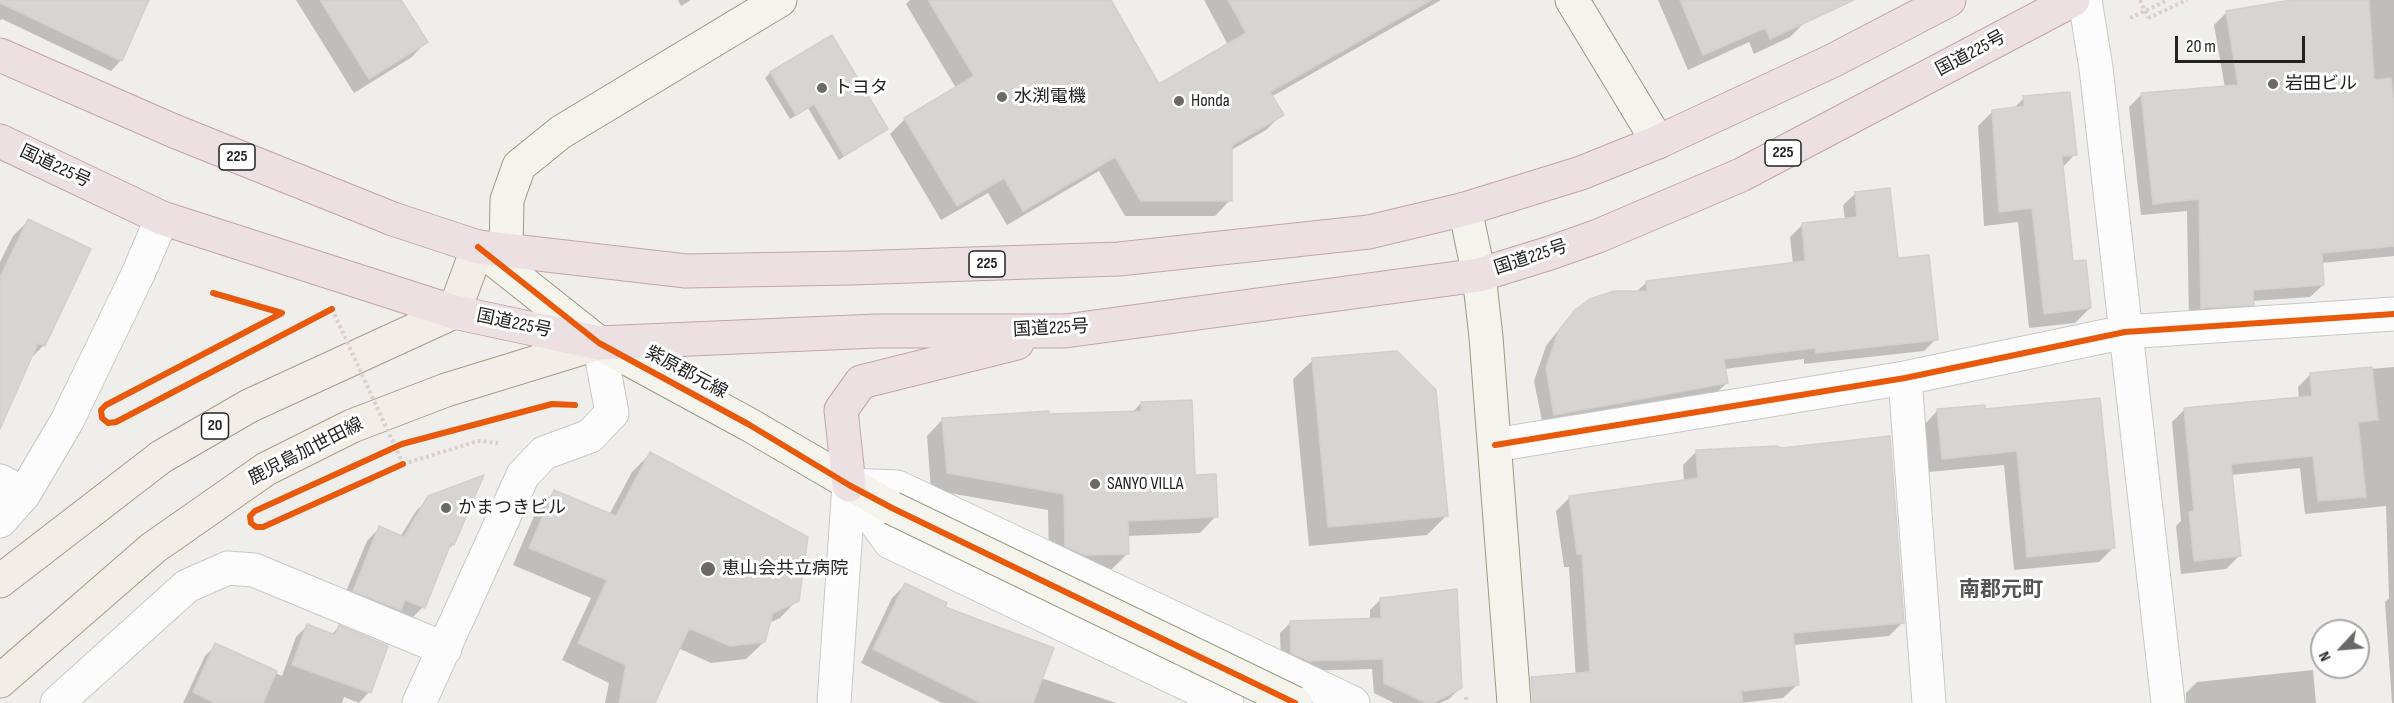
<!DOCTYPE html>
<html>
<head>
<meta charset="utf-8">
<style>
	body { margin:0 }
	#map { position:relative; width:2394px; height:703px; overflow:hidden; background:#f0eeeb; font-family:"Sofia Sans Condensed",sans-serif }
	canvas { display:block }
	.north { position:absolute; left:2310px; top:619px; width:60px; height:60px; box-sizing:border-box; background:#fff; border:2px solid #a7a7a7; border-radius:50%; rotate:244deg; font-size:16px; font-weight:700; line-height:24px; text-align:center; color:#222 }
	.north::after { content:''; display:block; margin:auto; width:21px; height:27px; background:#6a6968; clip-path:polygon(50% 0,100% 100%,50% 72%,0 100%) }
	.scale { position:absolute; left:2175px; top:36px; width:130px; height:27px; box-sizing:border-box; border:3px solid #222; border-top:0; padding-left:8px; font-size:18px; line-height:21px; white-space:nowrap; color:#222; -webkit-text-stroke:4px #fff; paint-order:stroke }
</style>
</head>
<body>
<div id="map">
<canvas width="2394" height="703"></canvas>
<div class="north">N</div>
<div class="scale">20 m</div>
</div>
<script>
const ctx = document.querySelector('canvas').getContext('2d');
ctx.lineJoin = 'round';
function fill(path, color) {
  ctx.fillStyle = color;
  ctx.fill(path, 'evenodd');
}
function toPath(rows) {
  const path = new Path2D();
  for (const r of rows) {
    path.moveTo(r[0], r[1]);
    for (let i = 2; i < r.length; i += 2) path.lineTo(r[i], r[i + 1]);
  }
  return path;
}
function trace(path, color, width, dash) {
  ctx.strokeStyle = color;
  ctx.lineWidth = width;
  ctx.lineCap = dash ? 'butt' : 'round';
  ctx.setLineDash(dash || []);
  ctx.stroke(path);
}
function drawText(font, color, halo, rows, align = 'center') {
  ctx.font = font + ' "Sofia Sans Condensed","Noto Sans JP",sans-serif';
  ctx.lineWidth = 6;
  ctx.setLineDash([]);
  ctx.textBaseline = 'middle';
  ctx.strokeStyle = halo;
  ctx.fillStyle = color;
  for (const [text, x, y, turn = 0] of rows) {
    ctx.save();
    ctx.translate(x, y);
    ctx.rotate((+turn || 0) * Math.PI / 180);
    ctx.textAlign = isNaN(turn) ? turn : align;
    if (halo) ctx.strokeText(text, 0, 0);
    ctx.fillText(text, 0, 0);
    ctx.restore();
  }
}
const shadow = toPath([
	[0,0,147,0,121,60,111,71,2,19,0,20],
	[296,0,400,0,426,42,412,57,354,93],
	[678,0,691,0,681,6],
	[910,0,1109,0,1159,86,1228,45,1204,0,1441,0,1271,97,1282,114,1266,130,1230,151,1230,200,1215,216,1125,216,1099,171,1007,225,988,193,941,220,890,134,905,119,956,88,906,4],
	[1658,0,1821,0,1806,21,1790,37,1754,54,1749,42,1688,70],
	[2300,0,2394,0,2394,256,2321,263,2323,285,2310,297,2252,301,2252,304,2240,316,2189,320,2187,211,2141,215,2129,107,2141,95,2225,88,2214,25,2227,12],
	[832,37,886,129,839,160,808,108,790,119,765,78,770,73],
	[2024,98,2075,154,2062,168,2072,263,2090,308,2075,323,2029,328,2018,222,1984,226,1978,126,1993,111,2013,109],
	[1856,193,1897,260,1936,339,1924,351,1804,364,1804,359,1724,369,1727,383,1714,395,1543,426,1534,381,1546,346,1563,324,1576,311,1636,292,1647,282,1793,264,1790,237,1802,225,1845,220,1843,205],
	[28,221,89,250,44,345,29,360,0,419,0,262,13,236],
	[1313,360,1446,516,1427,535,1309,546,1293,379],
	[2394,367,2394,703,2392,703,2385,602,2389,598,2386,506,2305,514,2300,468,2231,475,2240,555,2226,569,2181,574,2176,526,2181,521,2172,422,2185,409,2299,399,2298,387,2311,374],
	[1141,403,1194,477,1216,516,1200,533,1127,536,1127,554,1111,570,1049,562,1048,510,931,490,927,436,943,419,1132,413],
	[1984,410,2113,548,2099,562,2014,570,2004,465,1929,472,1924,425,1937,411],
	[1697,451,1903,622,1889,636,1793,645,1797,685,1783,698,1741,703,1571,703,1576,681,1569,567,1564,567,1556,511,1570,497,1684,481,1683,465],
	[650,454,797,600,780,618,769,623,764,642,746,659,711,663,678,648,653,702,657,703,605,703,609,683,562,660,591,598,513,565,537,509,554,492,609,515,632,472],
	[481,478,453,545,445,552,423,607,410,620,341,603,367,541,379,528,400,537,416,511,429,498],
	[905,585,943,608,1041,678,1116,703,942,703,861,663,892,598],
	[1380,600,1460,688,1449,699,1440,703,1394,703,1374,693,1372,669,1298,671,1281,663,1280,633,1290,623,1370,619,1370,610],
	[307,626,331,635,339,627,369,692,359,703,344,697,342,703,183,703,205,656,216,645,282,676,296,637],
	[2313,670,2316,703,2186,703,2186,693,2197,682]
]);
const building = toPath([
	[0,0,149,0,122,61,0,3,0,0],
	[320,0,401,0,428,42,369,79,320,0],
	[928,0,1111,0,1159,84,1246,33,1228,0,1431,0,1270,92,1284,115,1232,145,1232,201,1141,201,1115,157,1023,211,1004,178,957,206,904,118,974,76,928,0],
	[1680,0,1854,0,1770,39,1765,28,1703,55,1680,0],
	[2291,0,2369,0,2374,80,2391,78,2394,105,2394,246,2322,253,2324,285,2253,290,2254,305,2201,308,2199,199,2153,204,2141,93,2238,85,2226,11,2291,0],
	[832,35,888,129,844,156,814,104,796,115,770,72,832,35],
	[2070,92,2077,155,2062,156,2073,261,2086,260,2091,308,2044,314,2032,208,1999,212,1992,110,2024,106,2023,96,2070,92],
	[1890,188,1898,258,1929,255,1938,340,1816,353,1815,348,1724,359,1728,383,1554,415,1546,368,1558,332,1575,310,1590,299,1614,291,1647,291,1646,281,1805,261,1802,223,1857,217,1855,192,1890,188],
	[28,219,91,249,45,346,38,343,0,429,0,277,28,219],
	[1397,351,1436,390,1448,516,1328,527,1312,358,1397,351],
	[2372,367,2378,420,2358,422,2366,497,2318,501,2313,456,2231,464,2241,556,2194,561,2189,512,2194,511,2184,408,2312,396,2310,373,2372,367],
	[2100,398,2115,548,2027,557,2017,451,1942,459,1937,409,1985,405,1985,409,2100,398],
	[1192,400,1195,475,1216,474,1218,517,1128,521,1129,554,1085,555,1065,546,1064,494,947,473,942,418,1049,411,1049,414,1141,411,1141,402,1192,400],
	[1890,436,1904,623,1793,633,1799,685,1741,691,1743,703,1533,703,1531,677,1590,672,1582,554,1577,554,1569,496,1698,478,1696,450,1777,446,1781,448,1890,436],
	[650,452,808,537,799,601,773,613,765,642,730,646,689,628,655,703,619,703,626,665,578,643,607,580,529,548,554,490,616,516,650,452],
	[484,475,454,545,451,543,425,608,405,600,401,610,353,591,379,526,404,537,428,496,484,475],
	[905,583,947,603,945,607,1054,648,1033,703,981,703,873,649,905,583],
	[1457,589,1462,688,1433,703,1426,703,1384,683,1383,659,1309,661,1291,653,1290,621,1381,618,1380,598,1457,589],
	[307,624,335,635,339,625,388,646,371,693,292,665,307,624],
	[215,643,277,671,263,703,215,703,193,692,215,643]
]);
const path = toPath([
	[2130,18,2168,0],
	[2148,18,2187,0],
	[403,464,478,441,498,443],
	[1466,697,1467,703]
]);
const street = toPath([
	[2085,0,2096,68,2168,703],
	[1905,378,1929,703],
	[1495,445,1905,378,2125,332,2394,314],
	[0,481,24,494],
	[849,485,897,487,1353,703],
	[849,485,890,542,1227,703],
	[0,521,24,494,67,421,138,274,162,218],
	[57,703,187,586,228,568,254,570,445,649],
	[419,703,523,475,544,453,590,436,612,413,599,343],
	[834,703,849,485]
]);
const secondary = toPath([
	[1572,0,1658,142],
	[1465,209,1479,275,1486,337,1514,703],
	[478,247,599,343,748,424,892,508],
	[506,251,507,200,519,166,561,132,780,0]
]);
const primary = toPath([
	[0,581,161,457,249,406,454,312,478,247],
	[0,681,153,548,266,469,352,426,446,390,599,343]
]);
const highway = toPath([
	[0,55,174,131,393,219,478,247,686,271,851,268,1119,259,1369,232,1465,209,1581,173,1658,142,1832,61,1949,0],
	[0,141,162,218,454,312,599,343,876,331,1065,331,1479,275,1550,253,1598,236,1741,175,2073,0],
	[849,485,841,410,861,382,1017,343]
]);
const pathBridge = toPath([
	[2140,0,2148,18],
	[332,309,403,464]
]);
const secondaryBridge = toPath([
	[892,508,1295,703]
]);
const cycleway = toPath([
	[478,247,599,343,748,424,849,485,892,508,1295,703],
	[213,293,282,313,106,405,101,410,102,418,108,423,116,422,332,309],
	[1495,445,1905,378,2125,332,2394,314],
	[403,464,263,527,256,527,251,523,250,516,255,511,402,444,552,404,575,405]
]);
const markers = [
	[2273,84,6,"#6a6968"],
	[822,88,6,"#6a6968"],
	[1002,97,6,"#6a6968"],
	[1179,101,6,"#6a6968"],
	[1095,484,6,"#6a6968"],
	[446,508,6,"#6a6968"],
	[708,569,8,"#6a6968"]
];
const shields = [
	[1783,153,36],
	[237,157,36],
	[987,264,36],
	[215,426,27]
];
const shieldNames = [
	["225",1783,153],
	["225",237,157],
	["225",987,264],
	["20",215,426]
];
const streetNames = [
	["国道225号",1971,54,-28],
	["国道225号",55,167,25],
	["国道225号",1531,258,-18],
	["国道225号",514,324,12],
	["国道225号",1051,329,-3],
	["紫原郡元線",686,373,28],
	["鹿児島加世田線",306,452,-27]
];
const poiNames = [
	["岩田ビル",2285,84],
	["トヨタ",834,88],
	["水渕電機",1014,97],
	["Honda",1191,101],
	["SANYO VILLA",1107,484],
	["かまつきビル",458,508],
	["恵山会共立病院",722,569]
];
const quarterNames = [
	["南郡元町",2001,591]
];
fill(shadow, '#0003');
fill(building, '#d7d4d2');
trace(building, '#d3d0cc', 1.5);
trace(street, '#c9c8c7', 35);
trace(secondary, '#999a82', 35);
trace(primary, '#a79c86', 35);
trace(highway, '#c5a2ac', 35);
trace(path, '#dccecd', 4, [3, 3]);
trace(street, '#fdfcfc', 33);
trace(secondary, '#f4f4ed', 33);
trace(primary, '#f3ede7', 33);
trace(highway, '#ece0e2', 33);
trace(secondaryBridge, '#999a82', 35, []);
trace(pathBridge, '#dccecd', 4, [3, 3]);
trace(secondaryBridge, '#f4f4ed', 33);
trace(cycleway, '#e8590c', 6);
for (const [x, y, r, color] of markers) {
  const dot = new Path2D();
  dot.arc(x, y, r, 0, 2 * Math.PI);
  ctx.fillStyle = color;
  ctx.fill(dot);
  trace(dot, '#fff', 2);
}
for (const [x, y, w] of shields) {
  const box = new Path2D();
  box.roundRect(x - w / 2, y - 13, w, 26, 4.5);
  ctx.fillStyle = '#fff';
  ctx.fill(box);
  trace(box, '#222', 1.5);
}
drawText('bold 16px', '#222', null, shieldNames);
drawText('18px', '#222', '#fff', streetNames);
drawText('18px', '#222', '#fff', poiNames, 'left');
drawText('bold 21px', '#555', '#fff', quarterNames);
</script>
</body>
</html>
